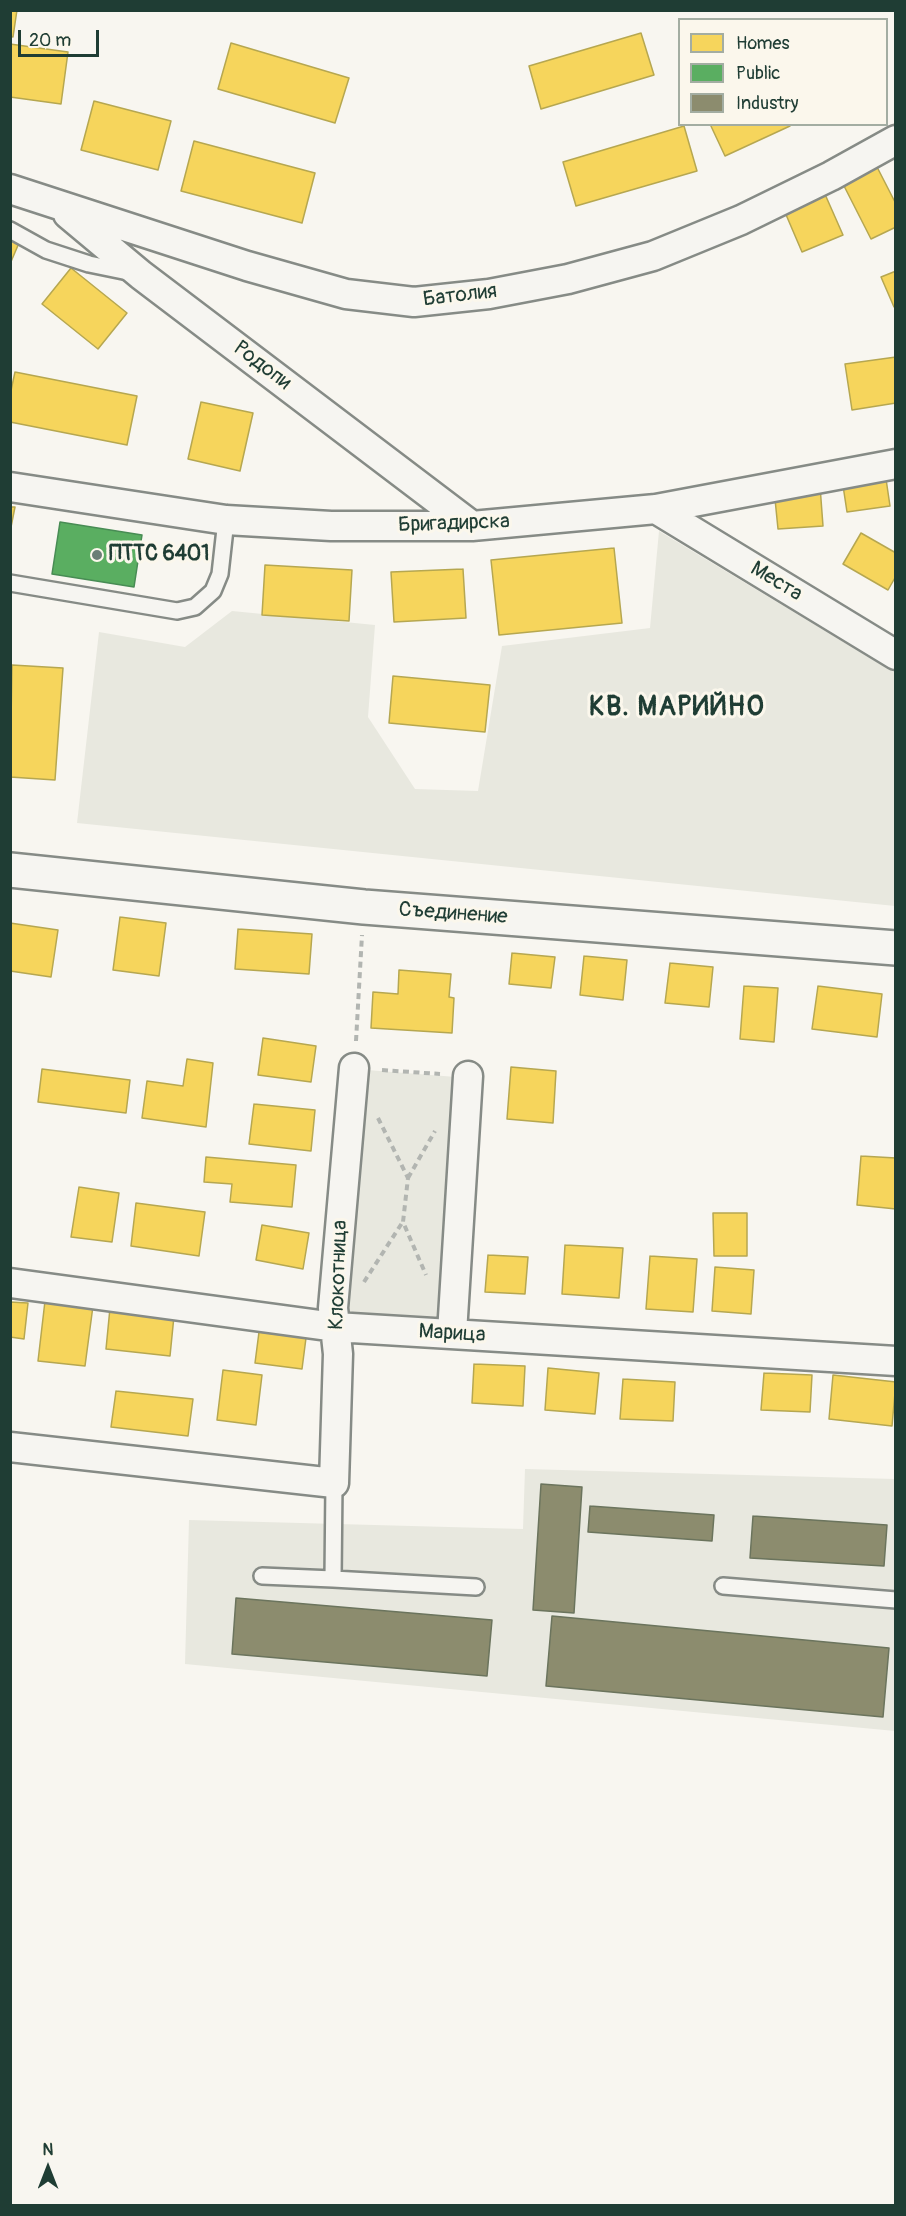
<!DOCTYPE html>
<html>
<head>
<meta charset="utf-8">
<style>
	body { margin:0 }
	#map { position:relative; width:906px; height:2216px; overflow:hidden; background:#f8f6f0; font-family:Pangolin,sans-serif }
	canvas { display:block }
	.frame { position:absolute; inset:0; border:12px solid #1f3d34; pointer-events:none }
	.legend { position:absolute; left:678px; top:18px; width:210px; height:108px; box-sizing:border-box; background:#fbf7ec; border:2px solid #a3ada2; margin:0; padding:8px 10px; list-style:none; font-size:18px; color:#1f3d34 }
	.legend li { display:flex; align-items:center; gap:12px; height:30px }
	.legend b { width:30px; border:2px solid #a3ada2 }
	.north { position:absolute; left:18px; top:2138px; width:60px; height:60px; -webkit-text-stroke:4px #fbf7ec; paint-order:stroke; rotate:0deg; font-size:16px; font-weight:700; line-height:24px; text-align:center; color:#1f3d34 }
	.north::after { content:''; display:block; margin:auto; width:21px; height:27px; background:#1f3d34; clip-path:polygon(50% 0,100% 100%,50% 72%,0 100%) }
	.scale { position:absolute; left:18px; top:30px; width:81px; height:27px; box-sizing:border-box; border:3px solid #1f3d34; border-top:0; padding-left:8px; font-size:18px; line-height:21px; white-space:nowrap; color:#1f3d34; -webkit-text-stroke:4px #fbf7ec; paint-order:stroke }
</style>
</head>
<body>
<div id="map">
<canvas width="906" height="2216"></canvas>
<div class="frame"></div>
<ul class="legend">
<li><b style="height:16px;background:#f6d55c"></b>Homes</li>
<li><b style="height:16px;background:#5aae61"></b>Public</li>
<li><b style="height:16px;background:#8c8c6e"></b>Industry</li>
</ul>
<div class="north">N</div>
<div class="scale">20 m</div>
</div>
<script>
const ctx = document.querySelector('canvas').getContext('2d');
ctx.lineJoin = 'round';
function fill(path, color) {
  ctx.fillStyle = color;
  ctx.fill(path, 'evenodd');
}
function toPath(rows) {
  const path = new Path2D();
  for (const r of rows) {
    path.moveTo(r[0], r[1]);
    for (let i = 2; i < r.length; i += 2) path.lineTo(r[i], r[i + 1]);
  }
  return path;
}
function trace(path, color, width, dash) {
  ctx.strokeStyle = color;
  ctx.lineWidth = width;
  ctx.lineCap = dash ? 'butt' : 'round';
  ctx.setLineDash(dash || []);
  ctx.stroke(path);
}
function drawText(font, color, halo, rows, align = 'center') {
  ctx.font = font + ' Pangolin,sans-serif';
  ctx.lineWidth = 6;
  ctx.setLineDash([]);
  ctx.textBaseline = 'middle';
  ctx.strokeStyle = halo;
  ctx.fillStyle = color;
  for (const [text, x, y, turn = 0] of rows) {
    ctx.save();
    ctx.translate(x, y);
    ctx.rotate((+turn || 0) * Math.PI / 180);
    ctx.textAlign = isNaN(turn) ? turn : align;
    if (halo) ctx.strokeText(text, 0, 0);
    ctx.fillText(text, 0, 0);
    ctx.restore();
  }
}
const built = toPath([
	[659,531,895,673,895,906,77,823,99,632,185,647,232,611,375,625,368,717,415,789,478,791,502,646,650,628],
	[354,1069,469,1078,447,1326,349,1316,337,1290],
	[525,1469,895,1479,895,1731,185,1664,189,1520,523,1529]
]);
const homes = toPath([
	[10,10,17,10,13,37,10,36,10,10],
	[641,33,654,75,541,109,529,66,641,33],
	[231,43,349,78,335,123,218,89,231,43],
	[10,44,68,52,61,104,10,97,10,44],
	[94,101,171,121,158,170,81,150,94,101],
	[710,124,789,124,790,126,725,156,710,124],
	[684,126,697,171,576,206,563,162,684,126],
	[194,141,315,173,302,223,181,191,194,141],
	[876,165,896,204,896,227,871,239,842,182,876,165],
	[824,192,843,235,802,252,784,210,824,192],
	[10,240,19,243,10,264,10,240],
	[71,268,127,313,98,349,42,304,71,268],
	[896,271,896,306,894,307,881,277,896,271],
	[896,357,896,403,852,410,845,364,896,357],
	[15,372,137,396,127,445,10,422,10,395,15,372],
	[201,402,253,413,240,471,188,459,201,402],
	[885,472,890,506,847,512,842,479,885,472],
	[820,486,823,526,778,529,774,489,820,486],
	[10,507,15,507,10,532,10,507],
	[861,533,896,553,896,576,888,590,843,564,861,533],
	[614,548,622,623,499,635,491,560,614,548],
	[265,565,352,570,349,621,262,615,265,565],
	[463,569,466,618,394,622,391,572,463,569],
	[12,665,63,668,55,780,10,777,12,665],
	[393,676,490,685,485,732,389,723,393,676],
	[120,917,166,923,159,976,113,970,120,917],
	[10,923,58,930,51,977,10,971,10,923],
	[238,929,312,934,309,974,235,969,238,929],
	[512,953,555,957,551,988,509,984,512,953],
	[584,956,627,960,623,1000,580,995,584,956],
	[670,963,713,967,709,1007,665,1003,670,963],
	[399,970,451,974,449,997,454,998,452,1033,371,1028,373,992,398,994,399,970],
	[744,986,778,988,774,1042,740,1039,744,986],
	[818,986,882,994,877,1037,812,1029,818,986],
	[263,1038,316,1046,311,1082,258,1075,263,1038],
	[187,1059,213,1063,206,1127,142,1118,147,1081,183,1086,187,1059],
	[511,1067,556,1071,553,1123,507,1119,511,1067],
	[42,1069,130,1080,126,1113,38,1102,42,1069],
	[254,1104,315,1110,311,1151,249,1144,254,1104],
	[861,1156,896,1158,896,1209,857,1205,861,1156],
	[206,1157,296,1165,292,1207,230,1202,232,1184,204,1182,206,1157],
	[79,1187,119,1193,112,1242,71,1237,79,1187],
	[136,1203,205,1212,199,1256,131,1246,136,1203],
	[713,1213,747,1213,747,1256,714,1256,713,1213],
	[262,1225,309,1233,303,1269,256,1260,262,1225],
	[565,1245,623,1248,619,1298,562,1294,565,1245],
	[488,1255,528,1257,525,1294,485,1292,488,1255],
	[650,1256,697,1259,693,1312,646,1309,650,1256],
	[715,1267,754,1270,751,1314,712,1311,715,1267],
	[45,1301,93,1306,85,1366,38,1361,45,1301],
	[10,1302,28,1303,24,1339,10,1337,10,1302],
	[110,1308,174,1316,170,1356,106,1349,110,1308],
	[259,1332,306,1338,302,1369,255,1363,259,1332],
	[474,1364,525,1366,523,1406,472,1403,474,1364],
	[548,1368,599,1373,595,1414,545,1410,548,1368],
	[223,1370,262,1375,256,1425,217,1420,223,1370],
	[764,1373,812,1375,810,1412,761,1410,764,1373],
	[833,1375,896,1382,892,1426,829,1419,833,1375],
	[623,1379,675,1382,673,1421,620,1419,623,1379],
	[116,1391,193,1399,188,1436,111,1427,116,1391]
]);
const public = toPath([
	[60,522,142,535,134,587,52,574,60,522]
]);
const industry = toPath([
	[541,1484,582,1487,574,1613,533,1610,541,1484],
	[590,1506,714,1515,712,1541,588,1532,590,1506],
	[753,1516,887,1525,884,1566,750,1558,753,1516],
	[236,1598,492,1620,487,1676,232,1654,236,1598],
	[552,1616,889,1648,883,1717,546,1686,552,1616]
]);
const path = toPath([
	[356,1041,362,935],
	[382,1070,440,1074],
	[378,1118,408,1178,403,1222,426,1275],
	[408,1178,435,1131],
	[364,1282,402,1223]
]);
const lane = toPath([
	[10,230,46,250,89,264,128,272],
	[10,583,177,611,195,607,213,591,220,574,226,520],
	[262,1576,333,1579,334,1483],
	[333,1579,476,1587],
	[723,1586,896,1600]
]);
const street = toPath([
	[10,189,247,266,346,294,414,302,489,294,568,279,653,256,741,220,831,176,896,140],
	[68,214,141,275,472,526],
	[10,487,226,520,331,526,472,526,656,509,896,464],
	[656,509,896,655],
	[10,1283,335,1327,896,1361],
	[452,1333,468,1076],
	[10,1447,334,1483,338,1354,333,1308,354,1068]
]);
const secondary = toPath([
	[10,870,364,907,896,948]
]);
const markers = [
	[97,555,6,"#6b7e76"]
];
const streetNames = [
	["Батолия",460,296,-7],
	["Родопи",262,366,37],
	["Бригадирска",454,524,-2],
	["Места",776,582,31],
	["Съединение",453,914,4],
	["Клокотница",339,1275,-88],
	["Марица",452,1334,3]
];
const poiNames = [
	["ПТТС 6401",109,555]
];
const districtNames = [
	["КВ. МАРИЙНО",677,708]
];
fill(built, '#e8e8df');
fill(homes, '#f6d55c');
trace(homes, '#b6a750', 1.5);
fill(public, '#5aae61');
trace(public, '#488c54', 1.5);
fill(industry, '#8c8c6e');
trace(industry, '#6b745d', 1.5);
trace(lane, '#868b86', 20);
trace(street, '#868b86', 33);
trace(secondary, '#868b86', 38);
trace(path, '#b2b5b1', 4, [6, 4.5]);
trace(lane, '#f6f5f1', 15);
trace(street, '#f6f5f1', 28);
trace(secondary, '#f6f5f1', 33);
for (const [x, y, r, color] of markers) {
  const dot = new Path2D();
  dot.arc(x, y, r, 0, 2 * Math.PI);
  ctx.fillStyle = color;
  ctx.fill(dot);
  trace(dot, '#fbf7ec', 2);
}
drawText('21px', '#1f3d34', '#fbf7ec', streetNames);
drawText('bold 21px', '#1f3d34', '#fbf7ec', poiNames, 'left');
ctx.letterSpacing = '1.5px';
drawText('bold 27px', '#1f3d34', '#fbf7ec', districtNames);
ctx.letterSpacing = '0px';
</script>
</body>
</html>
